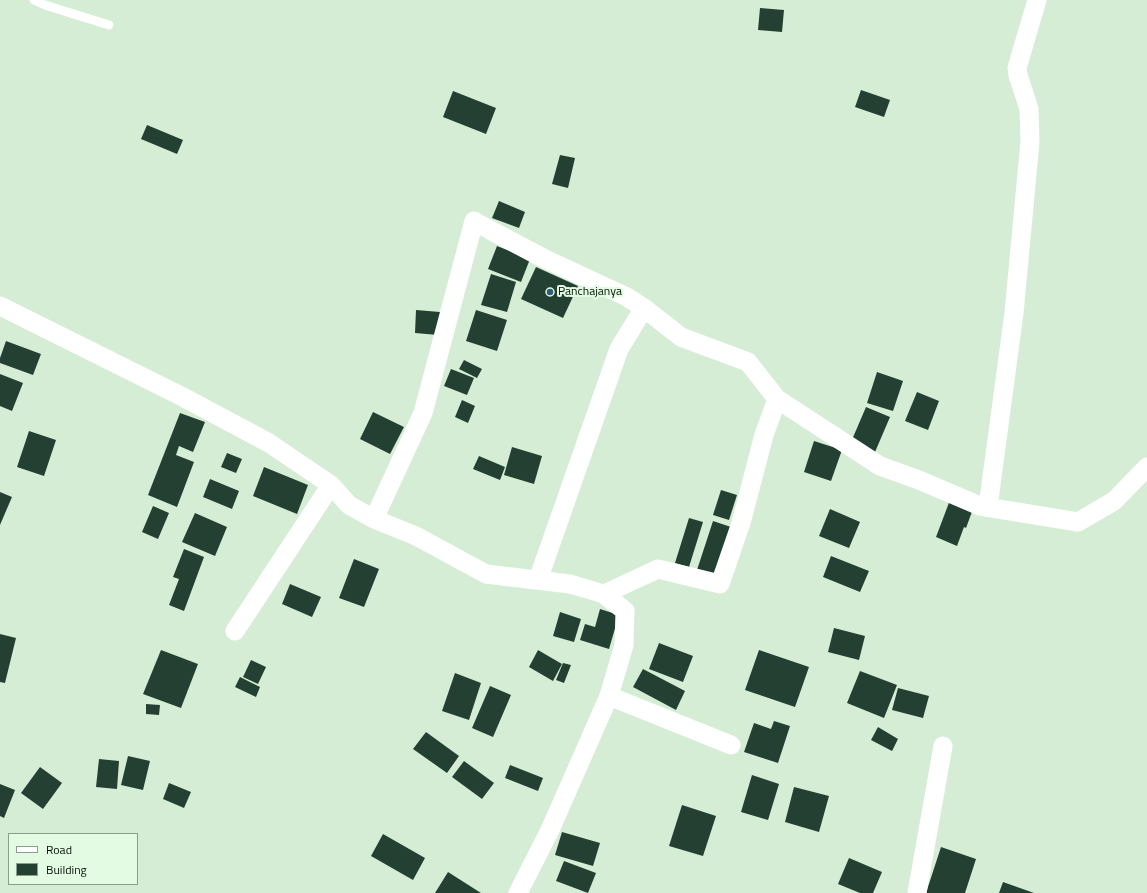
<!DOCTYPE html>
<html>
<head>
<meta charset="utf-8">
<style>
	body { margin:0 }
	#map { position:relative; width:1147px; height:893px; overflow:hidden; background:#d5edd5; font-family:"Titillium Web",sans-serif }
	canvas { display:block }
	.legend { position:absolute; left:8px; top:833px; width:130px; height:52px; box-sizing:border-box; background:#e2fbe2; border:1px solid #8b9d8b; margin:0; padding:5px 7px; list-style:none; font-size:12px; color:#081109 }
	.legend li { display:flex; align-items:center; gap:8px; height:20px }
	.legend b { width:20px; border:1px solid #8b9d8b }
</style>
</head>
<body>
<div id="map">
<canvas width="1147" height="893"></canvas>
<ul class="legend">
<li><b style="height:5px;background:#fff"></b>Road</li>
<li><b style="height:11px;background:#234033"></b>Building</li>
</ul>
</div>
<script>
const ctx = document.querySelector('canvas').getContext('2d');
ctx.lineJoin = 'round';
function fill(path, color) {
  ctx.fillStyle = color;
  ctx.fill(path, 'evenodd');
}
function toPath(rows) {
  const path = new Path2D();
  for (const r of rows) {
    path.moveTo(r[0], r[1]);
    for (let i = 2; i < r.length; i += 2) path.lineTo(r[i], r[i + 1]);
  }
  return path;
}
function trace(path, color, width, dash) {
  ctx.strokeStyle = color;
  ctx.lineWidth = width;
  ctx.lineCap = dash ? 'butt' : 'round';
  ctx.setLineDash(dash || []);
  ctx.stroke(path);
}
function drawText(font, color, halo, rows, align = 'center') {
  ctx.font = font + ' "Titillium Web",sans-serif';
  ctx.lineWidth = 4;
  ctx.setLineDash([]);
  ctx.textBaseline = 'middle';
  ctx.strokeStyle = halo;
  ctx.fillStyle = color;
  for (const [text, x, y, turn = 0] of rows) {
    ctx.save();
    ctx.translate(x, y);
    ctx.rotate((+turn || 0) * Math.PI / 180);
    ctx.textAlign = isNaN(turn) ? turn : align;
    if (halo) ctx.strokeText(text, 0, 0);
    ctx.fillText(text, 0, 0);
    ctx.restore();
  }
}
const building = toPath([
	[760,8,784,10,782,32,758,30],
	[861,90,890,100,884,117,855,107],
	[453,91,496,108,486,134,443,117],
	[147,125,183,140,177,154,141,139],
	[560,155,575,158,568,188,552,184],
	[499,201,525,212,519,228,492,218],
	[497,246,530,259,521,282,488,269],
	[536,267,578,286,563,318,521,299],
	[491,274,516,282,507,312,481,305],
	[416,310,440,312,438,335,415,333],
	[476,310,507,320,497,351,466,341],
	[6,341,41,354,33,375,0,363,0,358],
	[464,360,482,369,477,378,459,369],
	[451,369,474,378,467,395,444,386],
	[877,372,903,381,893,411,867,403],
	[0,374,23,383,12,411,0,406],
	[917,392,939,401,928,430,905,421],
	[462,400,475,406,468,423,455,417],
	[866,407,890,417,875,452,851,442],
	[373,412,404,427,390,454,360,439],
	[180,413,205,422,193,452,179,446,176,455,194,462,177,507,148,495],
	[29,431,56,440,44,476,17,467],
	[814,441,842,450,831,481,804,472],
	[512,447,542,456,534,484,504,475],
	[227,453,242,459,236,473,221,467],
	[479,456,505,467,500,480,473,469],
	[264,467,308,485,297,514,253,496],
	[210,479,239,491,232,509,203,497],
	[721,490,737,495,729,520,713,515],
	[0,492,12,497,0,525],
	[950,500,973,509,966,528,964,527,957,546,936,537],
	[153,506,169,513,158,539,142,532],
	[830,509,860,522,849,548,819,536],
	[195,513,227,527,215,556,182,542],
	[689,518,703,522,689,567,675,563],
	[713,521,734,528,718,577,697,570],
	[184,549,204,557,184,611,169,605,179,579,173,577],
	[831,556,869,571,860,592,823,577],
	[354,559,379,569,364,607,339,598],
	[290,584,321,597,312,617,282,604],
	[600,609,619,615,609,649,580,640,585,624,595,627],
	[560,612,581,619,574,642,553,636],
	[834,628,865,636,859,660,828,652],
	[0,634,16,638,5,683,0,682],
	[659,643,693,656,683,682,649,669],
	[161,650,198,664,181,708,143,694],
	[538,650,562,664,553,681,529,667],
	[759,650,809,667,795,707,745,690],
	[251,660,266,667,258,684,243,677],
	[563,663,571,665,564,683,556,680],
	[643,669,685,691,676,710,633,687],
	[860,671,897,685,884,718,847,703],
	[455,673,481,683,469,720,442,711],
	[240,677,260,687,256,697,235,687],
	[490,686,511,695,493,737,472,728],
	[898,688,929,696,923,718,892,710],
	[146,704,160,705,159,715,146,714],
	[774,721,790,726,778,763,744,752,754,723,771,729],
	[878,727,898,739,892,751,871,740],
	[426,732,459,756,447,773,413,749],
	[128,756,150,761,143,790,121,785],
	[99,759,119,761,117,789,96,787],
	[464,761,494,783,482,799,452,777],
	[510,765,543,778,538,791,505,778],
	[40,767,62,783,43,809,21,793],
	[752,775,779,784,768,820,741,812],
	[169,783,191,792,184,808,163,799],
	[0,784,15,790,4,818,0,816],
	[794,787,829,796,819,832,785,822],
	[682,805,716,816,703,856,669,846],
	[562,832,600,843,593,866,555,855],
	[383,834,425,858,413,880,371,856],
	[941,847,976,859,965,893,926,893],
	[849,858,882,872,873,893,860,893,838,884],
	[564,861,596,873,588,893,556,881],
	[448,872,481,893,435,893],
	[1003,882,1034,893,999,893]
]);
const lane = toPath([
	[34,0,45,5,109,25]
]);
const street = toPath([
	[0,306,181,396,269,443,331,485,349,505,374,519,416,536,486,574,570,584,604,594,625,611,624,645,609,696,550,830,518,893],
	[988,507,1014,313,1030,142,1029,109,1018,75,1017,68,1037,0],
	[374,519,423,413,474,221,490,230,543,258,627,297,644,308,681,337,748,362,777,399,880,466,919,480,980,506,1078,522,1114,501,1147,467],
	[538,580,619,349,644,308],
	[604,594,658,569,720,584,741,523,764,435,777,399],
	[235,631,331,485],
	[609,696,731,745],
	[917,893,943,746]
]);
const markers = [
	[550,292,4,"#2e5c7b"]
];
const poiNames = [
	["Panchajanya",558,292]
];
fill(building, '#234033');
trace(lane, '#fff', 9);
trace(street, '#fff', 19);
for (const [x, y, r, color] of markers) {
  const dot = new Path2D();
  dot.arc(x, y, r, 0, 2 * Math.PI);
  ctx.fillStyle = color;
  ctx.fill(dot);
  trace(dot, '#e2fbe2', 1.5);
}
drawText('12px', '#081109', '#e2fbe2', poiNames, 'left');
</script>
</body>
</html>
